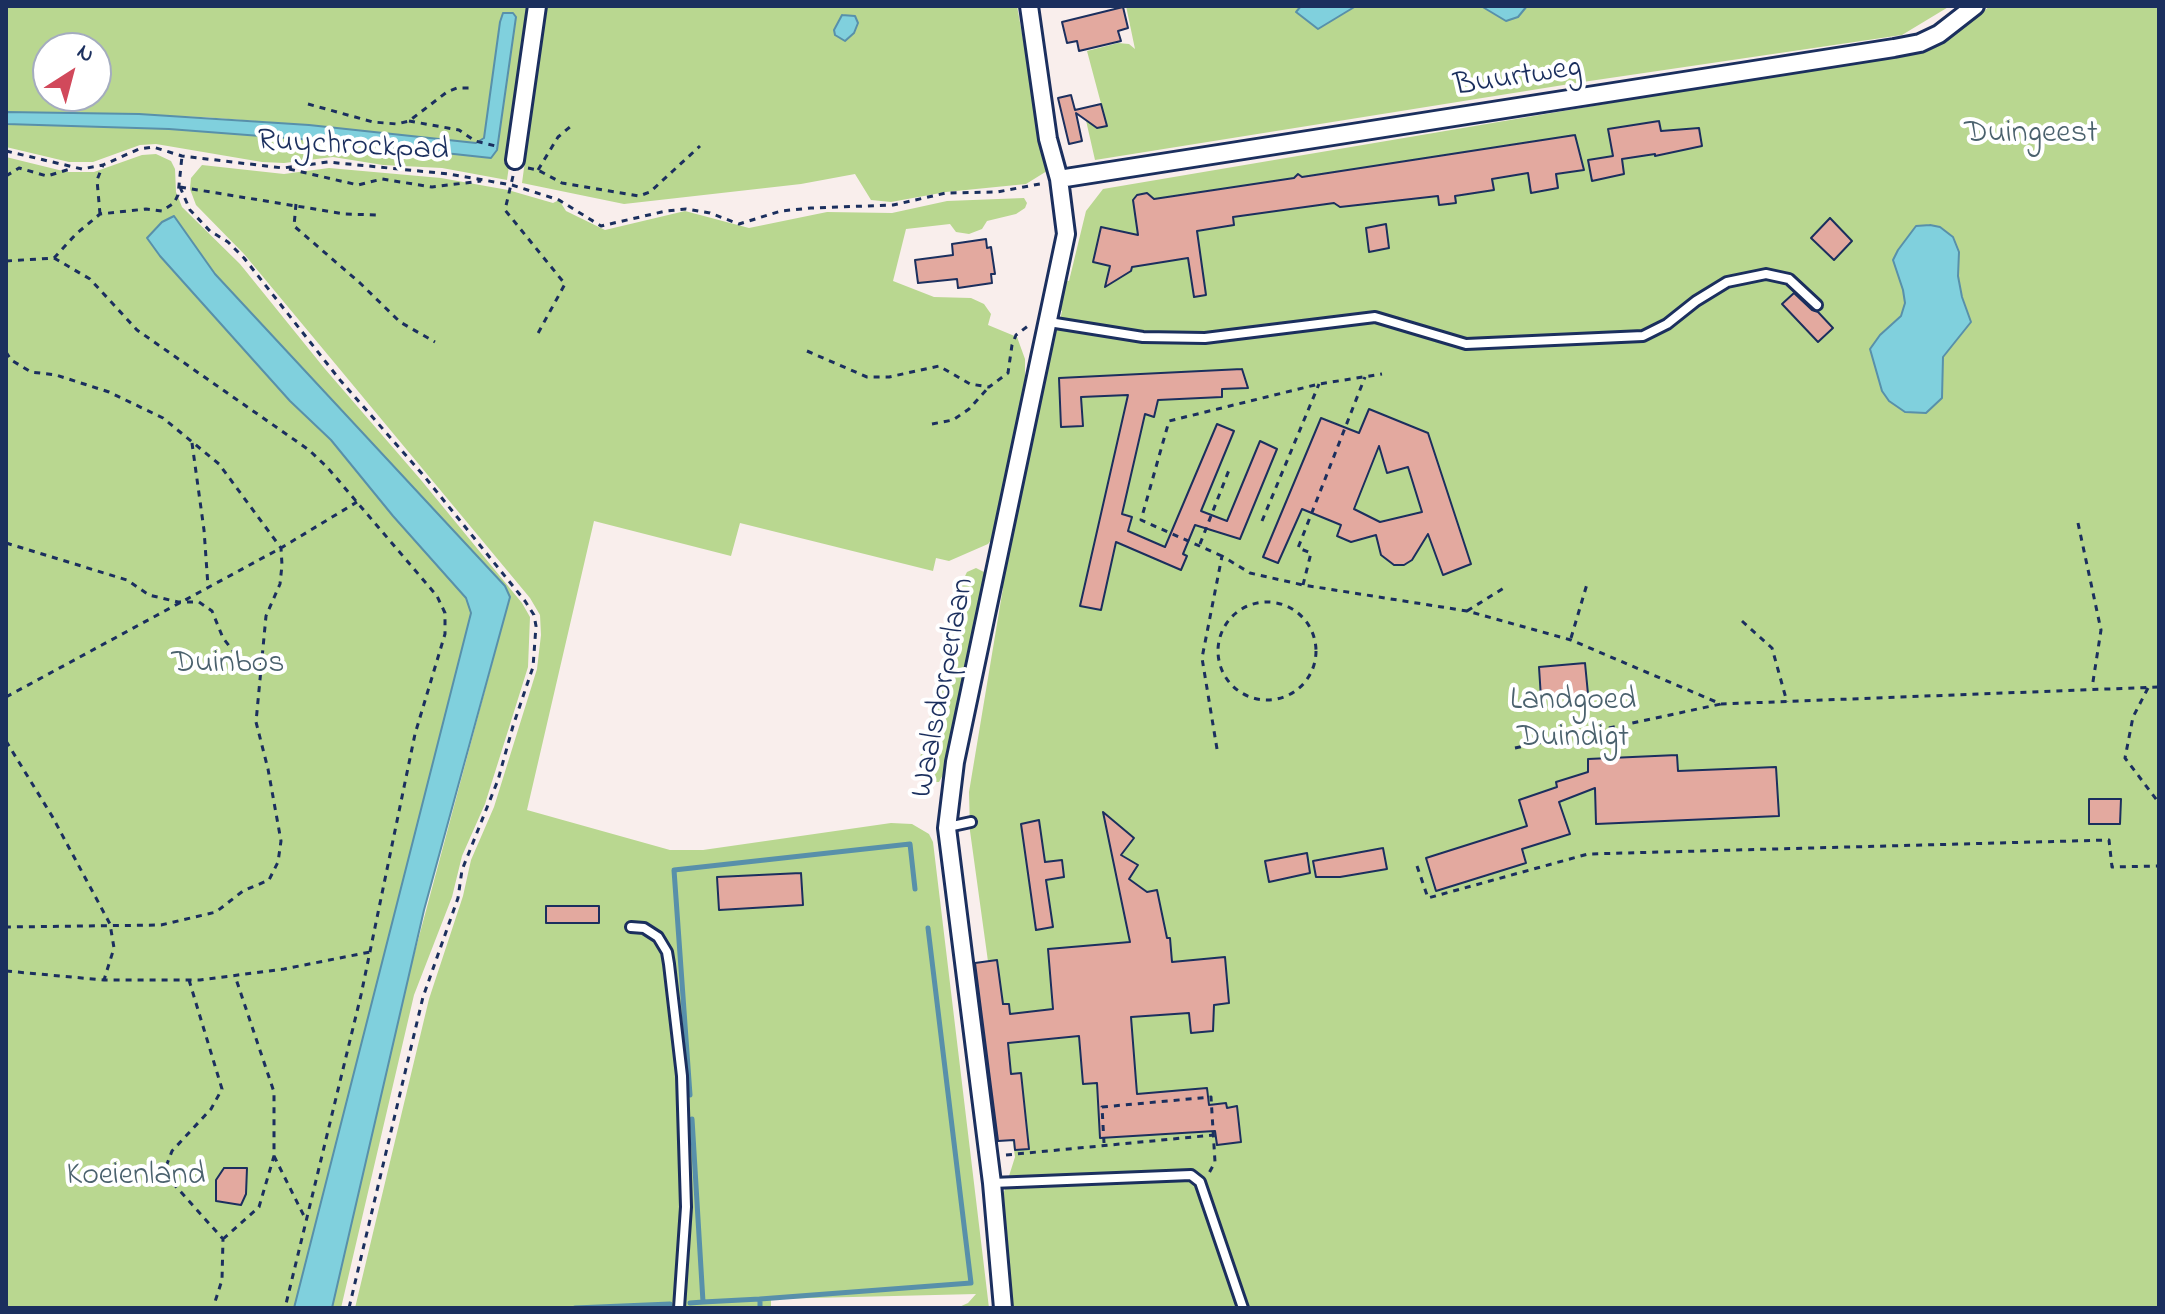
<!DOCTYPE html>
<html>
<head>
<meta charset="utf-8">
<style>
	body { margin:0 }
	#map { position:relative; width:2165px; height:1314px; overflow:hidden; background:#f9eeec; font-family:"Indie Flower",sans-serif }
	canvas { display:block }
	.frame { position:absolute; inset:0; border:8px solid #1b2f5e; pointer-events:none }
	.north { position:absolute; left:32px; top:32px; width:80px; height:80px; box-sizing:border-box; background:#fff; border:2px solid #a4acbf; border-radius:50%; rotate:36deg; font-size:22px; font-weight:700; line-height:32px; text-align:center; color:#1b2f5e }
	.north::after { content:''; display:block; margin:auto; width:28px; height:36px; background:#d1495b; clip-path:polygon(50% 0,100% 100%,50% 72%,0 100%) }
</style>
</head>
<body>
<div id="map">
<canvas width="2165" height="1314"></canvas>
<div class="frame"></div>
<div class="north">N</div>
</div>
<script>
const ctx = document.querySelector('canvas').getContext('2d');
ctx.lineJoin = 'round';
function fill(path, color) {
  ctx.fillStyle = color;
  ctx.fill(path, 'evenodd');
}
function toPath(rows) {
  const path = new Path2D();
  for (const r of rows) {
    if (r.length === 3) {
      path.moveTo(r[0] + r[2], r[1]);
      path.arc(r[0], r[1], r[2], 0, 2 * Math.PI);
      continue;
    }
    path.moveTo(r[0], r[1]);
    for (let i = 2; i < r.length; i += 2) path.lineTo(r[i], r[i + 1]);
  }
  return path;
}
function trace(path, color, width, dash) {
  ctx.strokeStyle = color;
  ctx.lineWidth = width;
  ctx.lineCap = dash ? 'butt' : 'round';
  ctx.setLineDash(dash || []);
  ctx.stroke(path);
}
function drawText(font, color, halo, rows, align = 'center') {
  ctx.font = font + ' "Indie Flower",sans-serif';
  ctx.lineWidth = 8;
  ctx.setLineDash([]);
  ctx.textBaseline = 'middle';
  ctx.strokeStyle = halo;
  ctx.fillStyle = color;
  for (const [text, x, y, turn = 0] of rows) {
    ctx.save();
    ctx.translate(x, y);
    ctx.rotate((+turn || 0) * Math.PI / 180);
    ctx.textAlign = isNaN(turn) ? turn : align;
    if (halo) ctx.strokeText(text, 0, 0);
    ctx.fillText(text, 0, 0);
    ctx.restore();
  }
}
const green = toPath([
	[6,6,532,6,507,180,442,168,383,165,333,157,284,163,262,162,156,144,140,145,93,162,69,162,6,147,6,124,169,129,352,143,491,158,500,22,484,138,476,143,309,125,202,117,6,112],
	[48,48,96,48,96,96,48,96],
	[546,6,1017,6,1047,171,1026,184,946,192,891,202,871,200,855,174,801,184,624,204,522,183],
	[1126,6,1950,6,1902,35,1576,83,1095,160,1085,116,1103,111,1087,51,1118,43,1129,44,1135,49],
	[1990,6,2159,6,2159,1308,1010,1308,1003,1195,1015,1157,970,831,969,792,1003,588,1000,587,1051,336,1058,329,1062,311,1056,306,1061,280,1069,281,1086,211,1103,189,1929,49,1954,35],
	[156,154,171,161,175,169,176,192,182,207,240,264,325,369,421,480,522,603,530,617,528,667,485,804,462,856,452,897,414,995,341,1308,332,1308,398,1015,510,597,505,586,215,274,174,216,162,222,147,238,160,256,290,401,331,440,393,516,466,598,471,613,294,1308,6,1308,6,157,67,172,94,172,142,155],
	[202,165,284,174,329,168,441,178,508,190,553,203,559,200,566,211,605,230,685,211,749,228,827,212,892,213,947,201,1024,198,1027,203,1025,208,1016,214,987,221,982,229,969,234,956,232,950,224,906,229,893,281,934,297,971,298,984,304,991,314,988,325,1017,337,1025,359,1025,384,992,539,988,544,949,561,936,558,933,571,740,523,731,556,594,521,527,810,670,850,703,850,891,823,912,824,929,834,933,842,989,1308,957,1308,968,1303,976,1294,771,1299,771,1308,355,1308,429,999,463,896,471,860,494,807,537,669,541,635,540,615,530,598,244,254,196,205,190,189,191,178],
	[546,906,598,906,599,922,547,923],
	[976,568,984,572,986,582,948,766,939,782,930,782,919,772,919,762,962,582,967,572]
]);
const water = toPath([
	[1301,6,1356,6,1318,29,1296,12,1301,6],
	[1481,6,1527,6,1518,17,1506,21,1481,6],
	[503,13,513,13,516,17,497,150,491,158,352,143,169,129,6,124,6,112,139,114,309,125,476,143,484,138,500,22,503,13],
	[842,15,855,16,858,23,854,33,845,41,835,35,834,30,842,15],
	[174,216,215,274,505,586,510,597,424,910,332,1308,294,1308,471,613,466,598,393,516,331,440,290,401,160,256,147,238,162,222,174,216],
	[1930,225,1940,227,1953,237,1959,252,1958,276,1962,297,1971,322,1943,357,1942,398,1926,413,1905,412,1889,401,1882,391,1870,349,1880,335,1901,316,1905,303,1903,290,1893,260,1898,250,1916,226,1930,225]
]);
const stream = toPath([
	[690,1095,674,870,910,844,915,889],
	[692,1119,703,1302,760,1299,760,1308],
	[760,1299,971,1283,928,928],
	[690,1303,703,1302],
	[575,1308,670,1304]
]);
const building = toPath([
	[1123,7,1128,28,1118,31,1121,41,1079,51,1077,41,1067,43,1062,22,1123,7],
	[1071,95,1075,110,1101,104,1107,126,1097,128,1076,113,1082,141,1069,144,1058,98,1071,95],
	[1659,121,1661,131,1699,128,1702,146,1655,156,1655,154,1622,159,1624,174,1592,181,1588,160,1613,156,1608,129,1659,121],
	[1575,135,1584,170,1556,174,1558,188,1531,193,1528,173,1492,179,1494,190,1455,196,1456,203,1439,205,1438,196,1340,207,1334,203,1233,217,1234,225,1197,231,1206,295,1194,297,1188,258,1132,267,1131,271,1105,287,1110,266,1093,262,1101,227,1138,235,1133,200,1137,195,1147,193,1154,199,1294,178,1298,174,1302,177,1575,135],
	[1830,218,1852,241,1834,260,1811,238,1830,218],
	[1386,224,1389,248,1369,252,1366,228,1386,224],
	[986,239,987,248,991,247,995,274,991,274,992,283,958,288,957,279,918,283,915,260,953,255,952,244,986,239],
	[1794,293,1812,310,1818,312,1833,328,1818,342,1782,304,1794,293],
	[1242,369,1248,388,1222,389,1222,397,1158,400,1154,417,1145,414,1122,514,1132,517,1128,531,1165,547,1217,424,1234,431,1201,511,1227,521,1260,441,1277,449,1240,539,1195,525,1183,554,1187,556,1181,570,1116,542,1101,610,1080,606,1128,395,1081,397,1083,426,1061,427,1059,378,1242,369],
	[1369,409,1428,433,1471,564,1443,575,1428,534,1412,560,1404,565,1394,565,1381,555,1376,535,1351,542,1337,536,1341,525,1302,509,1278,563,1263,557,1321,418,1359,433,1369,409],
	[1379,446,1387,473,1408,467,1422,512,1380,522,1354,509,1379,446],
	[1585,663,1588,694,1541,698,1539,667,1585,663],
	[1677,755,1678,771,1776,767,1779,816,1596,824,1595,788,1559,802,1570,834,1522,849,1526,863,1436,891,1426,858,1527,826,1519,800,1557,787,1556,782,1588,772,1588,759,1677,755],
	[2089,799,2121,799,2120,824,2089,824,2089,799],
	[1103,812,1134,838,1121,855,1138,865,1129,879,1147,892,1157,890,1167,938,1170,938,1172,962,1225,957,1229,1003,1214,1005,1213,1031,1191,1033,1189,1013,1131,1017,1137,1094,1207,1088,1209,1105,1226,1103,1227,1108,1237,1106,1241,1142,1217,1145,1215,1131,1100,1138,1097,1083,1083,1084,1079,1036,1008,1043,1011,1074,1021,1073,1029,1149,1015,1150,1014,1140,998,1141,975,963,997,960,1003,1004,1009,1004,1010,1014,1053,1009,1048,949,1130,942,1103,812],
	[1039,820,1045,862,1062,860,1064,877,1046,880,1053,927,1036,930,1021,824,1039,820],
	[1383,848,1387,869,1340,877,1316,877,1313,861,1383,848],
	[1307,853,1310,873,1269,882,1265,861,1307,853],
	[801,873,803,905,719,910,717,877,801,873],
	[546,906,599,906,599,923,546,923,546,906],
	[224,1168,247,1168,246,1194,241,1205,216,1201,216,1180,224,1168]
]);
const path = toPath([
	[308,104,373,122,397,124,409,121,447,92,457,88,472,88],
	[409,121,459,130,475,141,500,147],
	[6,151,82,169,103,165,139,149,153,147,182,156,283,168,328,162,449,174,512,185,559,200,601,226,666,211,686,209,710,213,739,224,781,211,811,208,893,205,946,193,997,192,1045,183],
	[528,168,538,170,562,183,639,196,650,192,700,146],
	[289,169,358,185,382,179,432,187,481,181],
	[538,170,558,137,571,126],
	[6,176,19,168,47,176,70,169],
	[513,176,505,210,565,284,537,335],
	[180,187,190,210,210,231,228,242,244,258,340,380,424,476,525,601,534,615,536,626,533,667,513,726,498,780,462,870,458,898,423,997,349,1308],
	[180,187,345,214,376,215],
	[296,204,294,226,360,283,400,322,435,342],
	[100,214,97,180,103,165],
	[54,258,90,279,137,330,309,450,327,467,437,596,445,613,445,634,415,734,361,995,285,1308],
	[6,261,54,258,76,234,100,214,146,209,162,211,174,203,178,195,182,156],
	[807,351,867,377,889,377,939,366,970,384,989,387,1008,373,1012,345,1016,335,1028,326],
	[6,352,11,360,31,372,56,375,109,392,163,418,219,464,281,548,282,565,280,584,266,616,256,722,268,769,281,841,278,862,269,880,243,891,216,912,161,925,6,927],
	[932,424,953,420,969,409,989,387],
	[192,443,204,530,208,586],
	[1262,521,1319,384],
	[2078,523,2101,630,2092,688],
	[6,543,127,580,149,595,178,602,199,602,212,611,223,638,241,661,259,672],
	[1200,544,1229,470],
	[1222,556,1141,520,1169,421,1319,384,1382,374],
	[1303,585,1311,553,1298,548,1365,377],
	[1267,651,49],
	[1467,611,1507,586],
	[1742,621,1772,648,1787,702],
	[1571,638,1587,584],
	[2148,688,2133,717,2125,758,2159,803],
	[6,697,281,548,357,502],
	[6,741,52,816,110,924,114,948,104,980],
	[1515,748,1721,704],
	[1217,749,1202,658,1222,556,1250,573,1303,585,1467,611,1571,640,1721,704,2159,687],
	[1417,866,1428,898,1588,854,2109,840,2112,867,2159,866],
	[6,971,104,980,200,980,284,969,370,952],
	[189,980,222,1089,211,1109,172,1151,167,1164,171,1181,223,1239,222,1280,213,1308],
	[1104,1143,1102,1107,1211,1097,1215,1162,1209,1173],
	[1006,1155,1214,1135],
	[274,1156,306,1220],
	[223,1239,259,1207,274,1156,274,1092,235,976]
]);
const service = toPath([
	[1049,322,1143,337,1205,338,1375,317,1466,344,1643,336,1667,324,1696,301,1727,282,1766,274,1789,279,1817,305],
	[948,827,971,822],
	[631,927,644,928,658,937,667,952,669,964,682,1076,686,1207,679,1308],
	[992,1183,1191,1175,1200,1182,1243,1308]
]);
const minor = toPath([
	[515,160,537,6],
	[1059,179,1894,48,1920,43,1939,34,1975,6],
	[1003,1308,992,1183,947,828,955,762,1066,234,1059,179,1048,139,1029,6]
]);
const streetNames = [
	["Buurtweg",1518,79,-9],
	["Ruychrockpad",353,148,3],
	["Waalsdorperlaan",945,688,-79]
];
const parkNames = [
	["Duingeest",2031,136],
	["Duinbos",228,666],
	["Landgoed",1573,703],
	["Duindigt",1573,740],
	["Koeienland",136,1178]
];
fill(green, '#b9d790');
fill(water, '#80d0dd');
trace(water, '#5890aa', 2);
trace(stream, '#5890aa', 5);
fill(building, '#e3a99f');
trace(building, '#1b2f5e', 2);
trace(service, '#1b2f5e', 14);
trace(minor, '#1b2f5e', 22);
trace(path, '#1b2f5e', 3, [6, 6]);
trace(service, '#fff', 8);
trace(minor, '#fff', 16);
drawText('32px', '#1b2f5e', '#fff', streetNames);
drawText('32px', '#4a616d', '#fff', parkNames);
</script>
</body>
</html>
